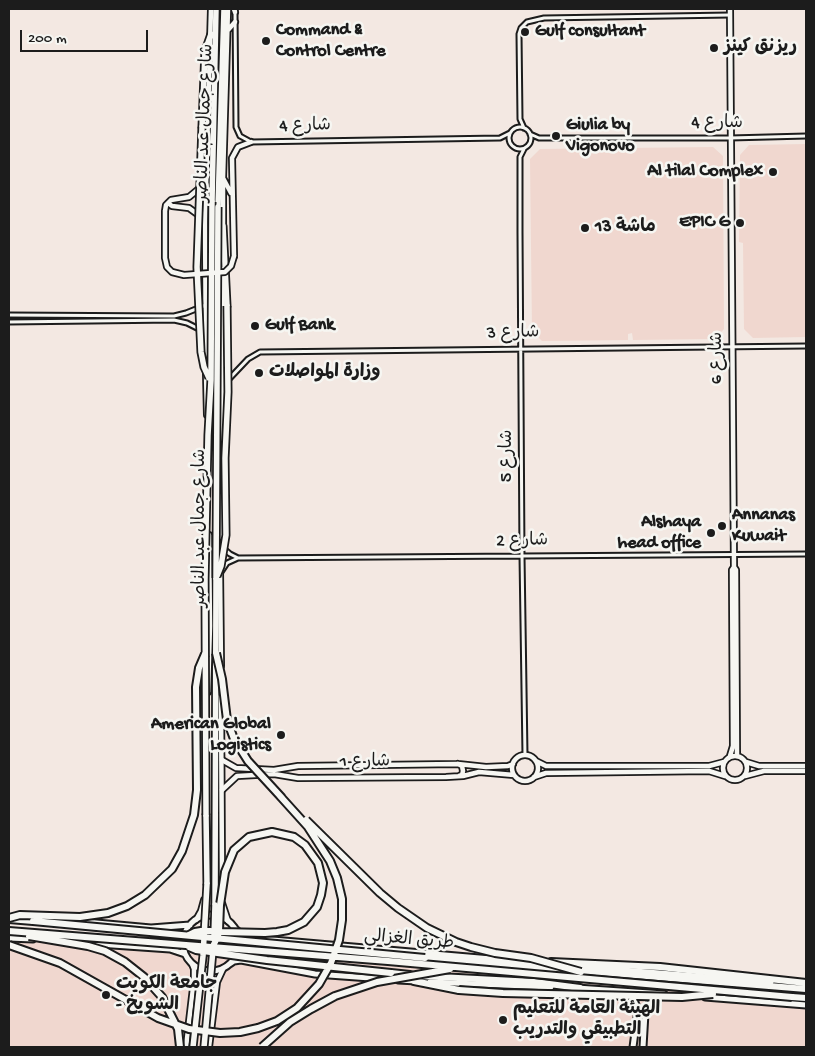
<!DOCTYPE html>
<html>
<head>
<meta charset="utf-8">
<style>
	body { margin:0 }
	#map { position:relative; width:815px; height:1056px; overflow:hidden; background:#f3e8e2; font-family:"Gochi Hand",sans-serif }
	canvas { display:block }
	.frame { position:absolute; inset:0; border:10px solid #1c1c1c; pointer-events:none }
	.scale { position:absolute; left:20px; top:30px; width:128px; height:22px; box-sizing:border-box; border:2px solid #1c1c1c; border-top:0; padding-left:6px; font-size:15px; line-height:18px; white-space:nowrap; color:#1c1c1c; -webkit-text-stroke:4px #f6f6f2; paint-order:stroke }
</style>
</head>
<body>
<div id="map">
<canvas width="815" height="1056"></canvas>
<div class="frame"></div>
<div class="scale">200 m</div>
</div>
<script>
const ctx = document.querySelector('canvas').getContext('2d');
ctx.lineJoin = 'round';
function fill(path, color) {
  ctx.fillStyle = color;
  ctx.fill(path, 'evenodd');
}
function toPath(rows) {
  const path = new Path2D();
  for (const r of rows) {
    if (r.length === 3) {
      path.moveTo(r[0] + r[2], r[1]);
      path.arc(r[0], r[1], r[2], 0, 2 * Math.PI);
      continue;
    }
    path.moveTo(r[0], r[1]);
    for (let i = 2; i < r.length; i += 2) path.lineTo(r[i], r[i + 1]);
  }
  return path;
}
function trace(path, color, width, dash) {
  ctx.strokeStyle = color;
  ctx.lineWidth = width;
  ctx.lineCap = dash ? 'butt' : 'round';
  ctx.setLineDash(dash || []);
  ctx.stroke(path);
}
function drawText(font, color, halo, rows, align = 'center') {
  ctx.font = font + ' "Gochi Hand","Playpen Sans Arabic",sans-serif';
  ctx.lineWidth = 5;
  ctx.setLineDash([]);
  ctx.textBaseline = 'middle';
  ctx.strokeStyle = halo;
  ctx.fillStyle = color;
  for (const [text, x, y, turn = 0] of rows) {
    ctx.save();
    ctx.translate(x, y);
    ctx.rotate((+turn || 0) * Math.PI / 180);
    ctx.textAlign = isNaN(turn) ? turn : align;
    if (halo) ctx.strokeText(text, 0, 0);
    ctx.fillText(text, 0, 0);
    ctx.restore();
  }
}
const built = toPath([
	[806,144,806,337,753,338,744,329,743,243,739,242,740,155,749,145],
	[713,147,723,156,724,329,715,339,633,340,632,333,628,334,628,340,542,341,532,331,530,159,540,149],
	[9,928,209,942,577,975,806,994,806,1047,9,1047]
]);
const minor = toPath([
	[235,10,236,127,240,136,251,142,500,138,510,133],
	[520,138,11],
	[524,128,520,119,519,34,521,28,527,22,544,18,730,15],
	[530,134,539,138,730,138,806,136],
	[524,149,520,157,520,232,522,556,525,755],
	[9,315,174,316,186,313,206,305],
	[9,322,174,320,187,323,199,329],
	[222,388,230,378,248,359,260,352,806,346],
	[224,549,230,554,238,558],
	[221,572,227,563,238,558,806,554]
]);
const tertiary = toPath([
	[730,9,734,567,732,570,733,746,730,756],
	[734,567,736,570,737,756],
	[525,768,13],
	[735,768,12],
	[222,760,236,768,274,770,298,766,458,764,486,767,508,766,513,764],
	[536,761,546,766,709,766,724,762],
	[746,762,759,766,806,766],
	[458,764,462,766,463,771,462,775,459,776],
	[745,776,764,771,806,771],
	[534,777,546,773,709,771,725,776],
	[222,790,237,776,274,774,298,778,446,777,463,776,479,772,514,775]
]);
const secondary = toPath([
	[234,9,235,12],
	[228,30,235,22],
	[223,178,231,193],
	[168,203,172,206,189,208,200,216],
	[165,211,166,205,171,200,189,197,201,187],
	[223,228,223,178,228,9],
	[234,256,232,158,238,147,251,142],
	[206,365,205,222,211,9],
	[206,373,207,415],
	[220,558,223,269],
	[220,571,221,666],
	[208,692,210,626,209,535],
	[221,696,222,876],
	[222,903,228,921],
	[196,920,201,911,204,900],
	[186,1047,194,980,194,969,192,964],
	[209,1047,217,982,223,969]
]);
const primary = toPath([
	[211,943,28],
	[53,919,151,928,190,925],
	[234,928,241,934,250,938,514,961],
	[9,938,33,939],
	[84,943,170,949,185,954],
	[228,965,234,961,241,960,315,974,384,979],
	[573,966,771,982],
	[398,980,417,981],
	[430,982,551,987],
	[577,988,664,994],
	[628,996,634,1000,638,1010,633,1047],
	[705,997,806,1005],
	[643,1047,645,1013,649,1004,659,997]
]);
const trunk = toPath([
	[202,127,205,51,211,34],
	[212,202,216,9],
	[218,207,224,9],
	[223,226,227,306],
	[206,815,207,884],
	[215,905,216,578]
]);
const motorway = toPath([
	[9,919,33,921],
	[425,958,806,989],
	[512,961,541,962],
	[551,962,660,967,806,983],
	[391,973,410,975],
	[420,976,534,982,580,988],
	[414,981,459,990],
	[792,997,806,998]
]);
const secondaryBridge = toPath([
	[165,211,165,258,167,267,172,272,184,275,225,272,231,266,234,256]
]);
const trunkBridge = toPath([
	[202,127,197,267,201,352,204,367,209,378],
	[217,576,221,566,226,535,225,458,228,392,227,306],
	[216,578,218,207],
	[206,815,205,579,208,435,211,380,212,202],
	[214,936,215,905],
	[193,1047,203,956,207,884],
	[204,1047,213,950]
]);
const motorwayBridge = toPath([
	[216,653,222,679,227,720,234,739,248,761,282,798],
	[306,820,380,893,398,908,427,928,456,942,471,947,495,953,531,958,581,972],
	[9,918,20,915,80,917,108,913,127,906,145,895,172,869,182,851,194,815,197,790,196,687,199,668,205,654],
	[33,921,425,958],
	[9,931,388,961,792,997],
	[189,935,195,932,201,931,210,931,222,932,265,933,277,932,288,930,304,922,317,907,321,895,323,883,318,863,305,845,294,837,272,832,249,837,234,850,225,872,220,905,219,931,218,936,213,946],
	[29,936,88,946,105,951,125,962,144,977,162,997,178,1029,180,1047],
	[9,945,60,963,158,1018,189,1029,220,1033,240,1032,258,1028,277,1021,297,1008,319,984,331,963,339,940,342,920,342,899,337,878,330,861,308,827,280,796],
	[189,947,196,950,267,960,391,973],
	[459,990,503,993,682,997,713,994],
	[262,1047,290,1022,311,1009,335,996,377,982,450,969]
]);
const markers = [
	[525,32,5,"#1c1c1c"],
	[266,41,5,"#1c1c1c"],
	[714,48,5,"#1c1c1c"],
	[556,136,5,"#1c1c1c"],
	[773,172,5,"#1c1c1c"],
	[740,223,5,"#1c1c1c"],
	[585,228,5,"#1c1c1c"],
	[255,326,5,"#1c1c1c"],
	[259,373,5,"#1c1c1c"],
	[722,526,5,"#1c1c1c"],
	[711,533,5,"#1c1c1c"],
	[281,735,5,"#1c1c1c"],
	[106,995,5,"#1c1c1c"],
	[503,1020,5,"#1c1c1c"]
];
const poiNames = [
	["Command &",276,31],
	["Control Centre",276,52],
	["Gulf consultant",535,32],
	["ريزنق كينز",724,48],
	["Giulia by",566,126],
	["Vigonovo",566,147],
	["Al tilal Complex",763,172,"right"],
	["EPIC G",730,223,"right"],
	["ماشة 13",595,228],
	["Gulf Bank",265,326],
	["وزارة المواصلات",269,373],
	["Annanas",732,516],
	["Kuwait",732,537],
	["Alshaya",701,523,"right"],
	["head office",701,544,"right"],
	["American Global",271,725,"right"],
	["Logistics",271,746,"right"],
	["جامعة الكويت",116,985],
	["- الشويخ",116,1006],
	["الهيئة العامة للتعليم",513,1010],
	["التطبيقي والتدريب",513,1031]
];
const streetNames = [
	["شارع جمال عبد الناصر",206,123,-88],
	["شارع 4",717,124],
	["شارع 4",305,127,-1],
	["شارع 3",513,334,-1],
	["شارع 6",718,358,-90],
	["شارع 5",508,456,-90],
	["شارع جمال عبد الناصر",201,528,-90],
	["شارع 2",522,542,-1],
	["شارع 1",365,763,-1],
	["طريق الغزالي",409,941,5]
];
fill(built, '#f0d7cf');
trace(minor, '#1c1c1c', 7);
trace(tertiary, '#1c1c1c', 8);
trace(secondary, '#1c1c1c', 8);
trace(primary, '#1c1c1c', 9);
trace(trunk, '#1c1c1c', 9);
trace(motorway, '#1c1c1c', 10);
trace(minor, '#f6f6f2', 3);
trace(tertiary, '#f6f6f2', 4.5);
trace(secondary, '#f6f6f2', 4.5);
trace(primary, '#f6f6f2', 5);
trace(trunk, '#f6f6f2', 5.5);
trace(motorway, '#f6f6f2', 6);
trace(secondaryBridge, '#1c1c1c', 8, []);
trace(trunkBridge, '#1c1c1c', 9, []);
trace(motorwayBridge, '#1c1c1c', 10, []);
trace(secondaryBridge, '#f6f6f2', 4.5);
trace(trunkBridge, '#f6f6f2', 5.5);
trace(motorwayBridge, '#f6f6f2', 6);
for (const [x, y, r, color] of markers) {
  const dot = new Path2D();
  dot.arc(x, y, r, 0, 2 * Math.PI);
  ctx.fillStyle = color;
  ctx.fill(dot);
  trace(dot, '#f6f6f2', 2);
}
drawText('bold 18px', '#1c1c1c', '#f6f6f2', poiNames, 'left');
drawText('18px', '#1c1c1c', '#f6f6f2', streetNames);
</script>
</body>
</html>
